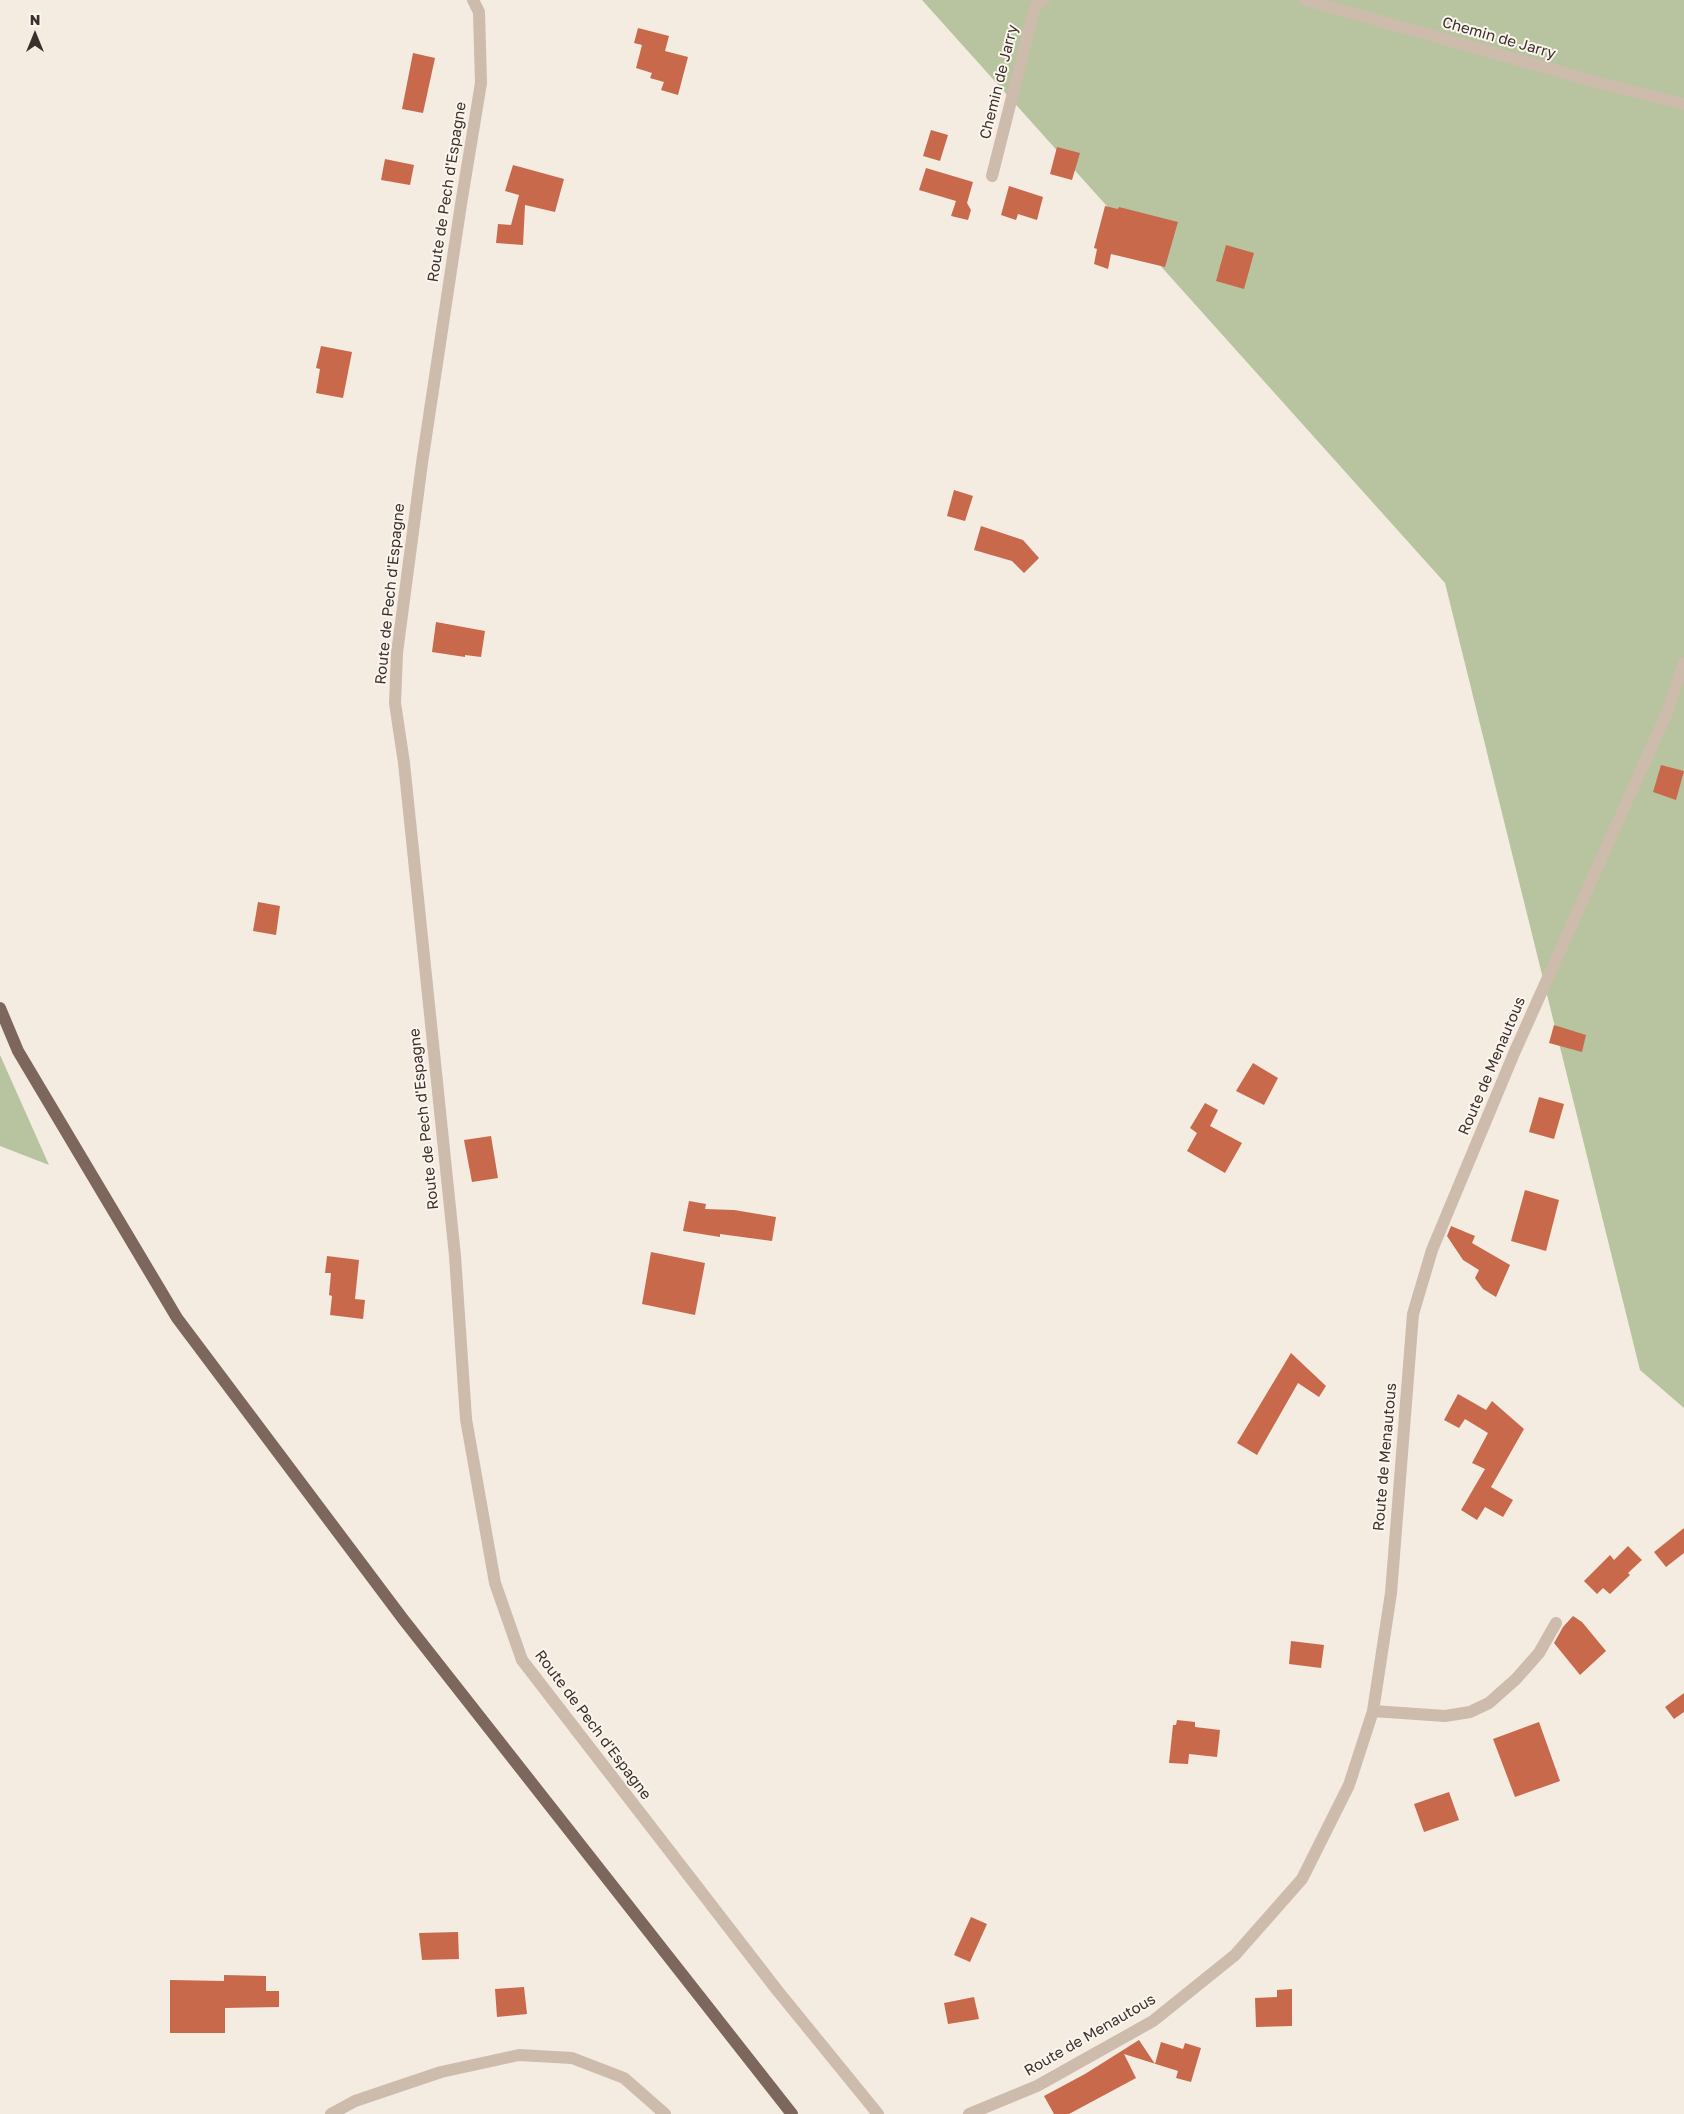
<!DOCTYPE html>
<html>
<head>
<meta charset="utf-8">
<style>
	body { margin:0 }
	#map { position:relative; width:1684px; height:2114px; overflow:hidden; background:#f4ebe1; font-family:"Golos Text",sans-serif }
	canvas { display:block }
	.north { position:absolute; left:10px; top:10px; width:50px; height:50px; -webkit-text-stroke:4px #fbf5ee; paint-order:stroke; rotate:0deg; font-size:14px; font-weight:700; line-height:20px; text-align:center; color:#3b302b }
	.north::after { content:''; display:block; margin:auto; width:18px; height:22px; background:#3b302b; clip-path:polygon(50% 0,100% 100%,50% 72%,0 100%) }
</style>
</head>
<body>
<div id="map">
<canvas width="1684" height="2114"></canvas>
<div class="north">N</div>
</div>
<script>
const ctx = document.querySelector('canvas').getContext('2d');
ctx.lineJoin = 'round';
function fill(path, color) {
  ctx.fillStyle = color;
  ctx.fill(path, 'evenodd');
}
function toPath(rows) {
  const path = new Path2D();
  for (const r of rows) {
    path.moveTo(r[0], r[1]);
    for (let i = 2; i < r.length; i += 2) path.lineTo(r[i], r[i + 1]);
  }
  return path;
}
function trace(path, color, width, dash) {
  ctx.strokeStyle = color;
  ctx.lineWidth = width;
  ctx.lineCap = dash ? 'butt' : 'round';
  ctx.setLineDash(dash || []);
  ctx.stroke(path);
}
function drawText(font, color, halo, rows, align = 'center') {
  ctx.font = font + ' "Golos Text",sans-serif';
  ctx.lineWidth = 4;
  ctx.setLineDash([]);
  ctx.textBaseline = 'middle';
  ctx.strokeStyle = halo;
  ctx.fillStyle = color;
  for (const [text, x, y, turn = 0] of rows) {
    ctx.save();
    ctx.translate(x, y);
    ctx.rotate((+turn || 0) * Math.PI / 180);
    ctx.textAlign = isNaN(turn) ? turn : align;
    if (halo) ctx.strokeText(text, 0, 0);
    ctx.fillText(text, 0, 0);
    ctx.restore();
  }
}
const green = toPath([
	[922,0,1684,0,1684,1408,1640,1370,1445,583],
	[0,1055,49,1165,0,1146]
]);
const building = toPath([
	[638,28,669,36,665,51,688,57,678,95,661,90,664,82,650,78,652,73,636,68,642,45,634,43],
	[413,53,435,58,423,113,402,109],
	[931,130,948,135,940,161,923,156],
	[1057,147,1080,153,1072,180,1050,174],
	[385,159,414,165,410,185,381,180],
	[513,165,564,179,555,212,525,205,523,245,496,243,498,224,511,225,519,195,505,191],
	[926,168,973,182,967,203,971,210,968,220,951,216,956,201,919,190],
	[1009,186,1043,197,1037,220,1018,214,1016,220,1001,215],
	[1105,206,1118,209,1119,207,1178,222,1165,267,1111,254,1108,269,1094,264,1097,249,1094,248],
	[1226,245,1254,253,1244,289,1216,281],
	[321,346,352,352,343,398,316,393,320,369,316,368],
	[954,490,973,496,965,521,947,516],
	[981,526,1023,540,1039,558,1024,573,1012,561,974,550],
	[436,622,485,631,481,657,465,655,465,657,432,652],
	[1661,765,1684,771,1676,800,1653,792],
	[258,902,280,906,276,935,253,931],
	[1554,1025,1586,1035,1582,1052,1549,1043],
	[1253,1063,1278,1078,1264,1105,1236,1091],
	[1539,1097,1564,1104,1554,1139,1529,1132],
	[1205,1103,1218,1110,1210,1126,1242,1143,1225,1173,1187,1151,1197,1133,1190,1128],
	[491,1136,498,1178,472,1182,464,1140],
	[1525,1190,1559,1200,1546,1251,1511,1241],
	[689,1201,706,1204,705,1209,734,1210,776,1217,772,1241,720,1234,720,1237,683,1231],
	[1451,1226,1475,1236,1472,1243,1510,1265,1496,1297,1483,1289,1475,1278,1479,1270,1463,1260,1447,1236],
	[651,1252,705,1263,695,1315,642,1304],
	[327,1256,359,1260,355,1299,365,1300,363,1319,330,1315,332,1296,329,1295,331,1273,325,1273],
	[1291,1353,1326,1386,1319,1397,1298,1383,1257,1455,1237,1443],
	[1458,1394,1486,1410,1492,1401,1524,1429,1491,1487,1513,1500,1503,1517,1485,1507,1477,1520,1461,1510,1485,1469,1472,1463,1488,1433,1465,1419,1459,1428,1444,1420],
	[1684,1528,1684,1553,1666,1567,1654,1552],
	[1628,1546,1642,1560,1628,1573,1630,1575,1610,1594,1603,1588,1597,1594,1584,1581,1610,1555,1614,1560],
	[1573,1616,1582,1622,1606,1651,1580,1675,1554,1643,1563,1627],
	[1291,1641,1324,1645,1321,1668,1289,1664],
	[1684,1693,1684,1712,1674,1719,1665,1707],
	[1177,1720,1195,1722,1195,1727,1220,1730,1217,1757,1189,1754,1188,1764,1169,1763,1173,1725,1176,1725],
	[1539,1722,1560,1781,1515,1797,1493,1739],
	[1449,1792,1459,1820,1424,1832,1414,1804],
	[971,1917,987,1924,970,1962,954,1955],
	[458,1932,459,1959,422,1960,419,1933],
	[224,1975,266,1976,266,1991,279,1991,279,2007,225,2008,225,2033,170,2033,170,1980,224,1981],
	[524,1987,527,2014,497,2017,495,1989],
	[1292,1989,1292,2026,1256,2027,1255,1998,1277,1997,1277,1990],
	[974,1997,979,2019,948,2024,944,2003],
	[1139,2040,1155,2064,1161,2042,1183,2049,1185,2043,1201,2048,1191,2082,1176,2078,1178,2071,1124,2054,1136,2078,1069,2114,1054,2114,1044,2096,1085,2074]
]);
const minor = toPath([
	[473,0,479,12,481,83,461,204,422,463,397,653,395,703,404,763,455,1256,466,1419,495,1583,522,1660,777,1990,878,2114],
	[1305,0,1611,86,1684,104],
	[992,176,1033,14,1037,4,1044,0],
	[1373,1711,1445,1716,1470,1712,1489,1703,1516,1679,1539,1653,1556,1623],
	[331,2114,355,2101,441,2072,519,2055,572,2058,624,2078,665,2114],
	[969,2114,1037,2086,1153,2021,1235,1955,1302,1879,1349,1785,1373,1711,1391,1593,1413,1314,1432,1250,1515,1051,1668,710,1684,663]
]);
const major = toPath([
	[0,1008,18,1051,177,1318,403,1619,792,2114]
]);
const streetNames = [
	["Chemin de Jarry",1499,38,16],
	["Chemin de Jarry",999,82,-76],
	["Route de Pech d'Espagne",447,192,-81],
	["Route de Pech d'Espagne",390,594,-84],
	["Route de Menautous",1492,1066,-67],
	["Route de Pech d'Espagne",424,1119,-96],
	["Route de Menautous",1385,1457,-85],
	["Route de Pech d'Espagne",593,1725,53],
	["Route de Menautous",1090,2035,-30]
];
fill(green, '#b8c4a0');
fill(building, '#c8694b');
trace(minor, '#cdbbac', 12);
trace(major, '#7d675c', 12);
drawText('15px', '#3b302b', '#fbf5ee', streetNames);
</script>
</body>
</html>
